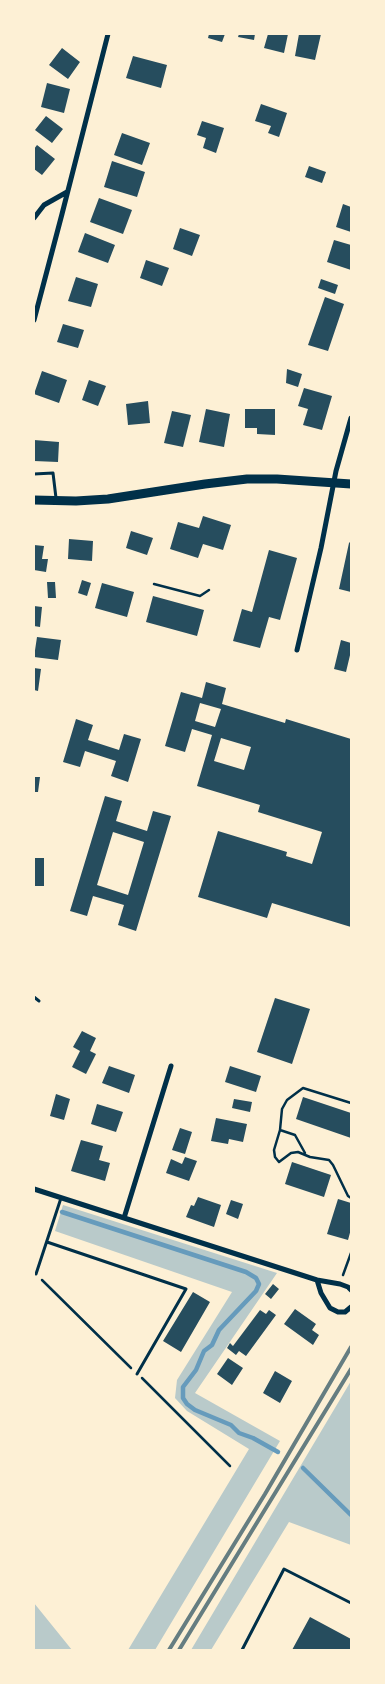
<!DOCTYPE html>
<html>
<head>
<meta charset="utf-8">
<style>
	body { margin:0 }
	#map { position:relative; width:385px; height:1684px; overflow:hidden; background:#fdf0d5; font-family:"Golos Text",sans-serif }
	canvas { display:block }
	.frame { position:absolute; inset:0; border:35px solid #fdf0d5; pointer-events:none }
</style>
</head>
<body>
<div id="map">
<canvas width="385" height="1684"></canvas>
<div class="frame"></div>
</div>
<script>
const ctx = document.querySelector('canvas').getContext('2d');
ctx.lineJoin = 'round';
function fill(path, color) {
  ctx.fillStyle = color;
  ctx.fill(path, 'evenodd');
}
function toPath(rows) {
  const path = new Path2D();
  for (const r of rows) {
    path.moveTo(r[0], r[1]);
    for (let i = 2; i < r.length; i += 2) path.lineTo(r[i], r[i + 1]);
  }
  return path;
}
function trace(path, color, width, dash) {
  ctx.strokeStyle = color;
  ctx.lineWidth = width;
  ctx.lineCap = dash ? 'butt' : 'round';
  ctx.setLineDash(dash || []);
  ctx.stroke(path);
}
const green = toPath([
	[63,1205,277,1273,195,1393,280,1441,155,1650,128,1650,249,1449,187,1411,175,1398,177,1380,232,1292,55,1231],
	[351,1381,351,1545,289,1522,211,1650,191,1650],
	[34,1603,72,1650,34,1650]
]);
const stream = toPath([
	[62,1212,246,1272,256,1278,259,1284,256,1291,219,1330,212,1345,204,1351,196,1370,183,1387,183,1398,187,1404,195,1410,231,1425,239,1433,253,1438,278,1452],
	[303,1468,351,1515]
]);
const building = toPath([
	[209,34,225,34,222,42,208,38],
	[239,34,255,34,254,40,238,37],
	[268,34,288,34,284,53,264,48],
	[299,34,321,34,315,60,295,56],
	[62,48,80,62,68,79,49,65],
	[133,56,167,65,161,88,126,78],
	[47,83,70,89,64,113,41,107],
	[261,104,287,113,279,137,268,133,271,126,255,121],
	[46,116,63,129,52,143,35,130],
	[202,121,224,128,216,153,203,148,206,138,197,135],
	[122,133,150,143,142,165,114,155],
	[37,145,55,159,42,175,34,169,34,149],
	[112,161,145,172,137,197,104,187],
	[309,166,326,172,322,183,305,177],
	[99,198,132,210,123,234,90,222],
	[343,204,351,207,351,232,336,227],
	[180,228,200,235,192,256,173,249],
	[85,233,115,245,108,263,78,252],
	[334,240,351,245,351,270,327,262],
	[146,260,169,268,162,286,140,278],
	[76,277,98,284,91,307,68,301],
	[321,279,338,285,335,294,318,288],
	[325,297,344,304,328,351,308,345],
	[63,324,84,330,78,348,57,342],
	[287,369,302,374,298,387,286,383],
	[42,371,67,380,59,403,34,394],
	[89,380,106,386,98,406,82,400],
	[304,388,332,396,322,430,303,425,308,409,298,406],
	[148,401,150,423,128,425,126,404],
	[206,409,230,414,224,447,199,442],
	[245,409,275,409,275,435,257,434,257,428,245,428],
	[172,411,191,415,183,447,164,443],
	[34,440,59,442,58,462,34,461],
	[203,516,231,525,223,550,203,544,198,558,170,549,178,522,199,528],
	[131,531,153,538,147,555,126,548],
	[69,539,93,541,92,561,68,559],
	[351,541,351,592,339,589,349,543],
	[34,545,44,546,42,559,48,559,46,572,34,570],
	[269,550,297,558,280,620,269,617,260,648,233,641,242,609,252,612],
	[82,580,91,583,87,596,78,593],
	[47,582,55,582,56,598,48,598],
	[102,583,134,592,127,617,95,608],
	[153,596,204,610,197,636,146,622],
	[34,606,42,607,40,627,34,626],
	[37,637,61,640,58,660,34,657],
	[341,640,351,643,351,651,346,672,334,669],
	[34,668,41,669,38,691,34,690],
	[206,682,226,688,222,704,285,723,286,719,351,739,351,927,272,903,267,918,198,897,218,831,287,852,286,856,312,864,322,832,258,812,260,805,197,786,212,735,192,729,185,752,165,746,181,692,202,698],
	[200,703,221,709,215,727,195,721],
	[221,738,251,747,244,770,214,761],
	[76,719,93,725,88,740,119,750,124,734,141,739,128,782,111,776,116,761,85,751,80,767,63,762],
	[34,777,40,777,38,792,34,792],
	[105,796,122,801,116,821,147,831,153,811,171,816,136,931,118,925,124,905,93,896,87,916,70,911],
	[113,832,144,842,128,895,97,885],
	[34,858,44,858,44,886,35,886],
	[275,998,310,1009,292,1064,257,1052],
	[82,1031,96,1038,90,1051,96,1054,86,1074,72,1067,80,1051,73,1047],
	[109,1066,135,1075,129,1093,102,1083],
	[230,1066,261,1076,256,1092,225,1082],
	[56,1094,70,1099,64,1120,50,1116],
	[303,1097,351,1113,351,1138,296,1119],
	[234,1099,252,1102,250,1112,232,1108],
	[97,1104,123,1112,116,1132,91,1124],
	[216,1118,247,1124,243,1142,229,1139,228,1144,211,1141],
	[180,1128,192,1132,185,1154,172,1150],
	[81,1140,103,1146,99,1160,110,1163,105,1181,71,1171],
	[185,1157,197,1161,189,1181,166,1173,171,1159,182,1164],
	[292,1162,331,1175,324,1197,285,1184],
	[198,1197,221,1205,214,1227,186,1217,191,1205,194,1206],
	[338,1199,351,1203,351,1229,348,1240,327,1234],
	[231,1200,243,1204,238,1219,226,1214],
	[273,1284,279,1289,271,1299,265,1294],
	[193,1292,210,1302,181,1352,163,1341],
	[295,1309,316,1324,312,1330,319,1335,313,1345,284,1324],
	[260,1310,266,1314,269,1310,276,1315,246,1356,239,1351,236,1355,227,1348,230,1343,233,1346],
	[228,1358,243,1368,232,1385,217,1374],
	[275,1371,292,1381,280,1403,263,1393],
	[310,1617,351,1639,351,1650,292,1650]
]);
const path = toPath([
	[154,584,200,596,209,590],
	[351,1103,303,1088,287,1100,282,1109,280,1130,274,1150,275,1157,279,1162,291,1153,298,1152,310,1157,329,1160,333,1165,348,1196,351,1198],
	[280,1130,295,1135,305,1153],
	[343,1275,351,1253],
	[42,1280,131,1368],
	[142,1378,230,1466]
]);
const service = toPath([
	[34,474,53,473,56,498],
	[34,997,39,1001],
	[47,1242,186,1289,137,1374],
	[36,1274,61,1198],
	[242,1650,284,1569,351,1603]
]);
const minor = toPath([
	[34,218,44,205,67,192],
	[34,320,62,214,108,34],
	[297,650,321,548,336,471,351,418],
	[34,1189,317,1280,340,1284,348,1287,351,1290],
	[124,1218,171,1066],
	[317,1280,321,1293,330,1308,338,1312,345,1312,351,1307]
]);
const tertiary = toPath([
	[34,500,76,501,108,499,205,484,247,479,277,479,351,484]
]);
const rail = toPath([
	[169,1650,265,1494,351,1347],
	[179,1650,351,1369]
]);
fill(green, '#b9caca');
trace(stream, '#669bbc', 4.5);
fill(building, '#264d5e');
trace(path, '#003049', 2.5);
trace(service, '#003049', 3);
trace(minor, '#003049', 5);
trace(tertiary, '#003049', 9);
trace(rail, '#657d81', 4);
</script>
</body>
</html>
